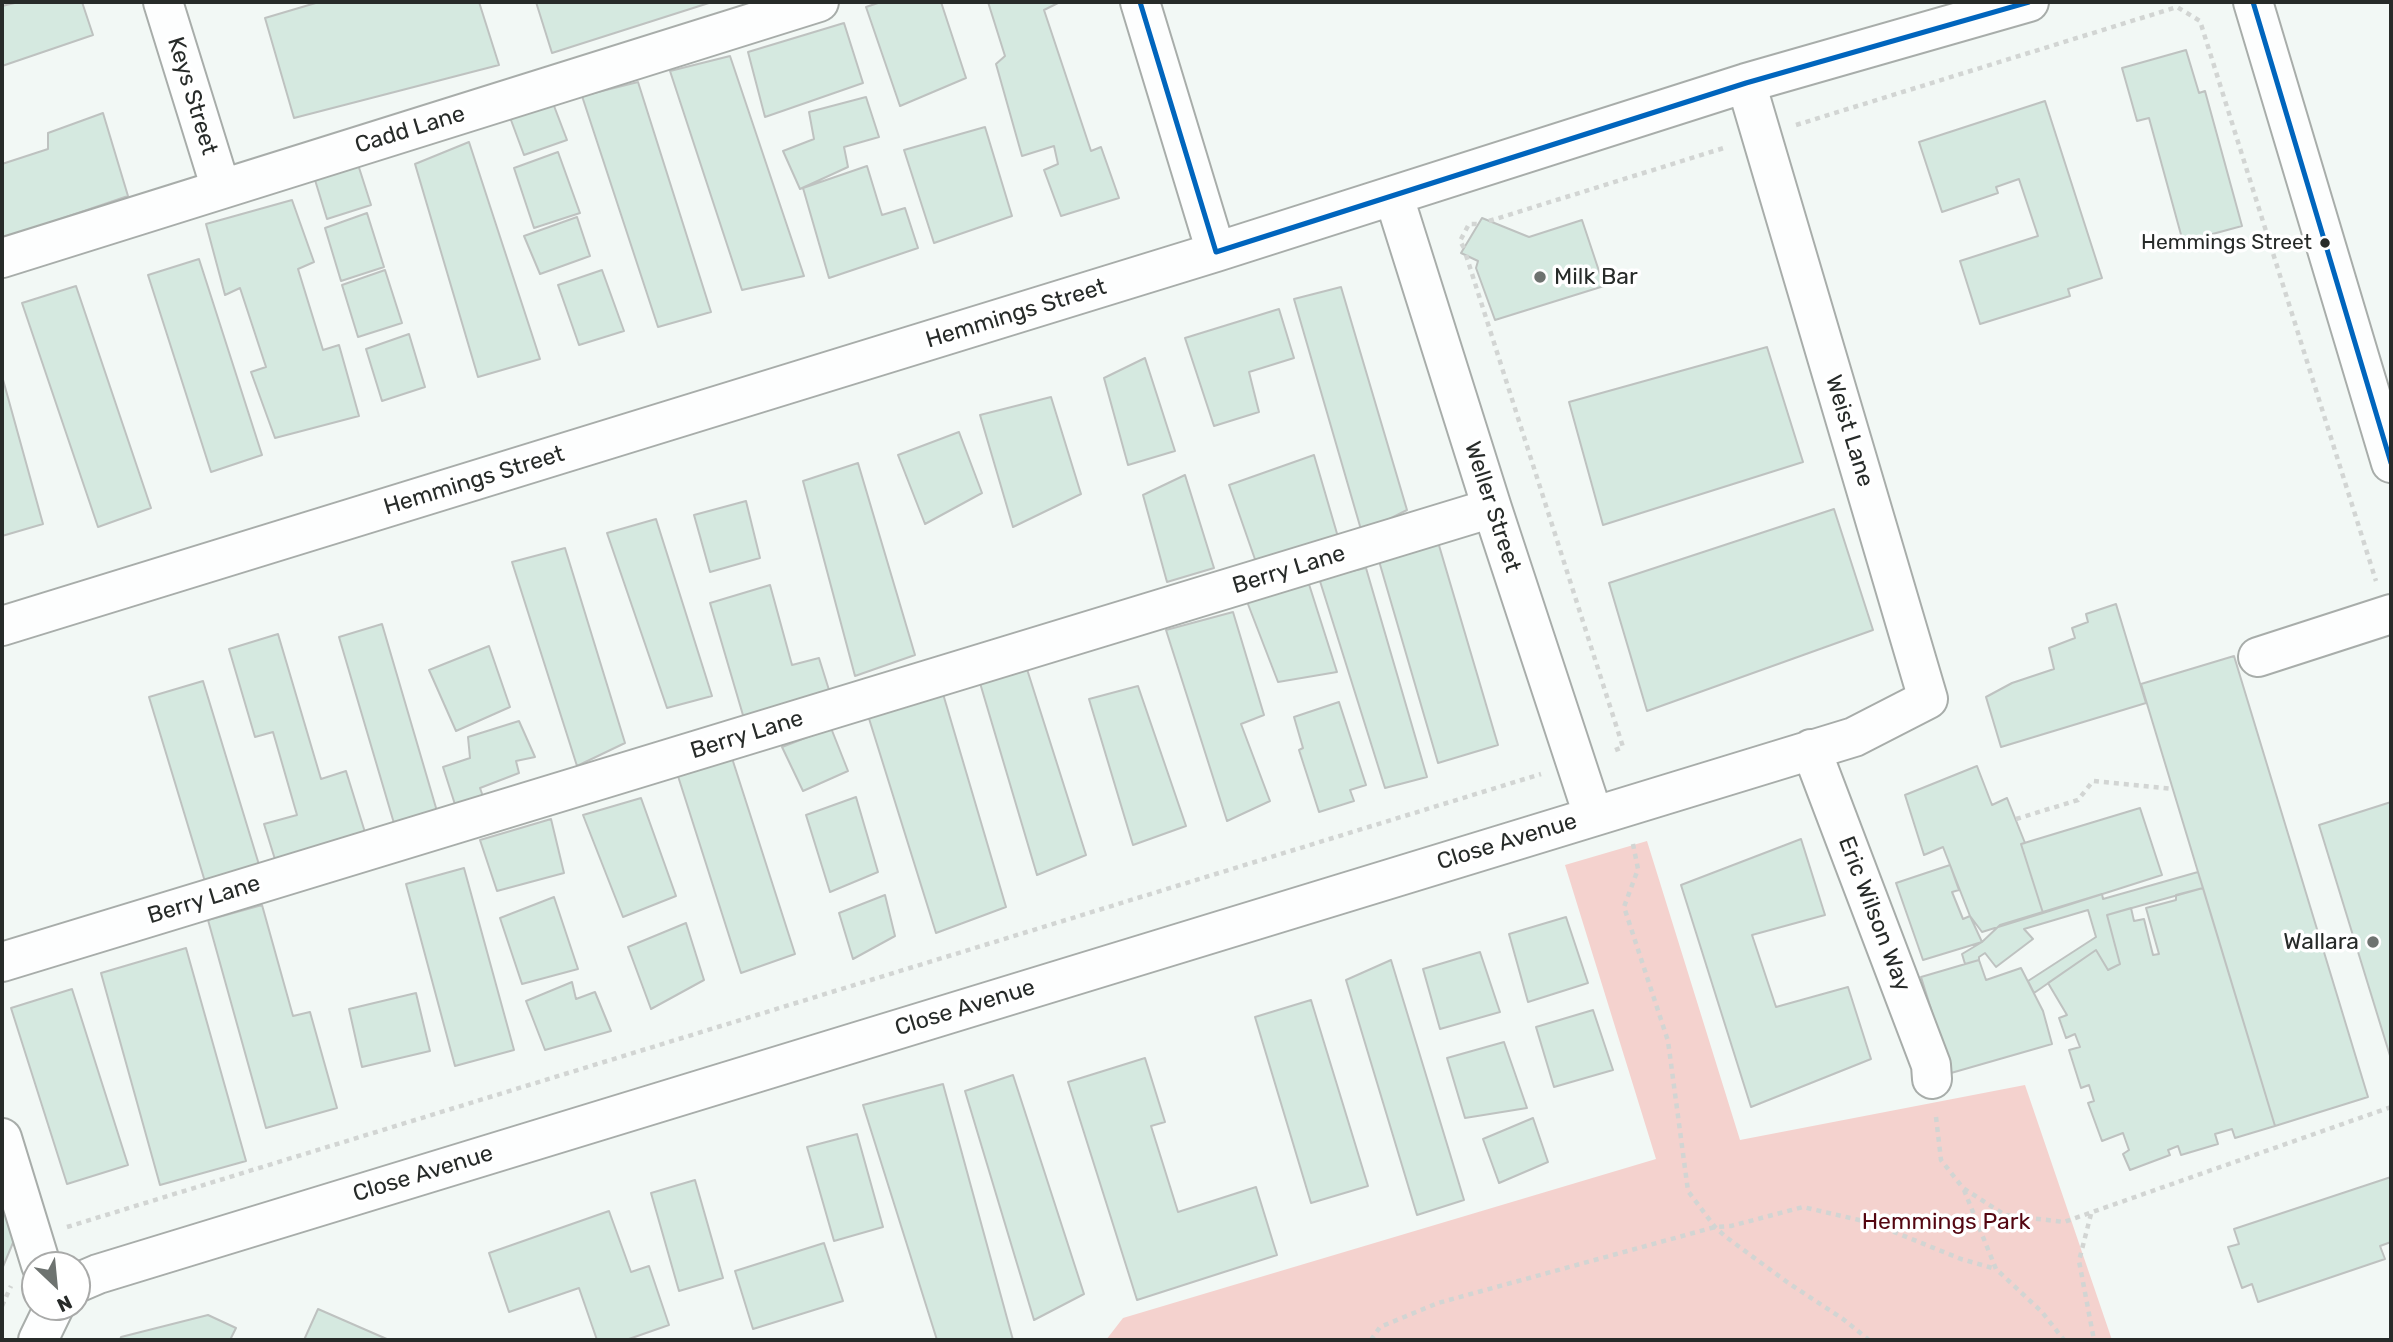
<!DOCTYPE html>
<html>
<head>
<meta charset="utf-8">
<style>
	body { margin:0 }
	#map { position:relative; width:2393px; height:1342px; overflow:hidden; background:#f2f8f5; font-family:Rubik,sans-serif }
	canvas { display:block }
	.frame { position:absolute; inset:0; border:4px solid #272b29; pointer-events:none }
	.north { position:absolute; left:21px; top:1251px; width:70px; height:70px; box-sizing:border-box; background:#fff; border:2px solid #a9aaa9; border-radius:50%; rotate:154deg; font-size:19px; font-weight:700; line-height:28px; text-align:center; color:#272b29 }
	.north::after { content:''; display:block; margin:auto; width:24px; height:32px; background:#6e7370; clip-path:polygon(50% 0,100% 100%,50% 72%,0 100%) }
</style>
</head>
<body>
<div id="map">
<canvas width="2393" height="1342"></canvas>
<div class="frame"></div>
<div class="north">N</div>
</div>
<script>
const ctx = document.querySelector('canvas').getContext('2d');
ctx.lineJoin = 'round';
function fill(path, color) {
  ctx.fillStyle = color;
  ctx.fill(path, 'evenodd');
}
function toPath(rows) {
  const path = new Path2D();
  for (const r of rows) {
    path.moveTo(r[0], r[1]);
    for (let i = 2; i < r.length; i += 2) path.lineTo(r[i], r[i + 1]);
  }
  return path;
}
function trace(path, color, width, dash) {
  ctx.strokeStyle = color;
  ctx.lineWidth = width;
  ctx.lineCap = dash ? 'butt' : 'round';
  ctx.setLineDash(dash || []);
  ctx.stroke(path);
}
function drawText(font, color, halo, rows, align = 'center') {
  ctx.font = font + ' Rubik,sans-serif';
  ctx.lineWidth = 7;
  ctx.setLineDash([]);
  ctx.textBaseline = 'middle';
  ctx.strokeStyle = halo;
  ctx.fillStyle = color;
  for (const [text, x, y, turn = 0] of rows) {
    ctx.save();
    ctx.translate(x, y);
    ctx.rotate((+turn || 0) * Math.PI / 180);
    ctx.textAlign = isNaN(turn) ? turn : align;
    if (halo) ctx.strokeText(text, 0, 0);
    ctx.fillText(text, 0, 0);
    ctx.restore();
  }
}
const green = toPath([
	[1647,841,1740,1140,2025,1085,2112,1340,1106,1340,1123,1318,1656,1159,1565,865]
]);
const building = toPath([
	[19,2,82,2,93,35,2,66,2,6,19,2],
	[319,2,479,2,499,65,294,118,265,18,319,2],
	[536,2,712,2,552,53,536,2],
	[881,2,941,2,966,78,900,106,866,7,881,2],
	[988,2,1060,2,1044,10,1091,151,1101,147,1119,198,1061,216,1044,170,1058,164,1054,146,1022,156,996,64,1005,56,988,2],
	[844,23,863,83,765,117,748,52,844,23],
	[2186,50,2199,93,2205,91,2242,226,2183,242,2149,118,2137,121,2122,68,2186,50],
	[730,56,804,276,742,290,670,71,730,56],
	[638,82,711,312,658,327,582,96,638,82],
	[866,97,879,137,844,147,848,167,800,189,783,151,814,139,809,112,866,97],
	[551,98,567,140,524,155,508,112,551,98],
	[2045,101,2102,278,2068,289,2070,296,1980,324,1960,261,2038,236,2019,179,1996,187,1998,193,1942,212,1919,142,2045,101],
	[103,113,128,196,2,239,2,164,48,149,48,133,103,113],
	[985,127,1012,216,934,243,904,150,985,127],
	[469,142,540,359,478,377,415,164,469,142],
	[354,152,371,205,327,219,311,167,354,152],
	[558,152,580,213,534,228,514,168,558,152],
	[867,166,882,215,905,208,918,248,829,278,803,188,867,166],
	[292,200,314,262,298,269,323,350,339,345,359,416,275,438,251,372,266,367,240,288,225,295,206,224,292,200],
	[367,213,384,267,341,281,325,228,367,213],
	[577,217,590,256,540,274,524,236,577,217],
	[1482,218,1529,237,1582,220,1604,286,1495,320,1476,268,1478,261,1461,253,1482,218],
	[199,259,262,455,211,472,148,275,199,259],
	[385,270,402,323,358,337,342,285,385,270],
	[602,270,624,331,579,345,558,285,602,270],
	[76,286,151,508,98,527,22,303,76,286],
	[1341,287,1407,510,1362,533,1294,299,1341,287],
	[1279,309,1294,358,1249,372,1259,412,1214,426,1185,338,1279,309],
	[409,334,425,387,382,401,366,349,409,334],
	[1767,347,1803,462,1603,525,1569,402,1767,347],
	[1145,358,1175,451,1128,465,1104,378,1145,358],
	[2,376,43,524,2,536,2,376],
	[1051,397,1081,494,1013,527,980,415,1051,397],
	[959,432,982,493,925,524,898,455,959,432],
	[1314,455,1338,537,1257,565,1229,485,1314,455],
	[858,463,915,655,855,676,803,481,858,463],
	[1185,475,1214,568,1167,582,1143,495,1185,475],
	[746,501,760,558,710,572,694,515,746,501],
	[1834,509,1873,630,1647,711,1609,583,1834,509],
	[656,519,712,696,667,708,607,533,656,519],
	[1438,542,1498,745,1438,763,1379,561,1438,542],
	[565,548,625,743,577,766,512,562,565,548],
	[1366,568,1427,777,1385,788,1319,578,1366,568],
	[1307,578,1337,672,1278,682,1246,599,1307,578],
	[770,585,792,665,819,658,829,690,745,722,710,603,770,585],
	[2116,604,2146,703,2001,747,1986,697,2012,683,2054,669,2049,648,2075,638,2072,628,2088,622,2086,614,2116,604],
	[1233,612,1264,715,1241,724,1270,801,1227,821,1166,630,1233,612],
	[382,624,439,818,396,830,339,637,382,624],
	[278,634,321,779,346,771,368,842,278,869,264,824,297,815,273,732,255,737,229,649,278,634],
	[489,646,510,707,456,731,429,670,489,646],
	[2234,656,2368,1097,2275,1126,2141,684,2234,656],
	[1026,666,1086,855,1037,875,980,683,1026,666],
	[203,681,260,868,206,885,149,697,203,681],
	[1138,686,1186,826,1133,845,1089,699,1138,686],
	[941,687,1006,907,936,933,866,709,941,687],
	[1339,702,1366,785,1350,790,1354,801,1319,812,1299,750,1303,748,1294,717,1339,702],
	[519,721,535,757,516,761,519,773,480,788,487,808,459,817,443,767,470,758,468,737,519,721],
	[831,728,848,771,803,791,782,747,831,728],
	[731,755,795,954,741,973,677,773,731,755],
	[1977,766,1992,805,2007,798,2025,843,2021,844,2043,913,1982,932,1970,916,1943,847,1924,855,1905,795,1977,766],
	[856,797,878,872,830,892,806,815,856,797],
	[641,798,676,896,623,917,583,815,641,798],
	[2391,802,2391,1059,2319,825,2391,802],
	[2140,808,2162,875,2043,913,2021,844,2140,808],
	[551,819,564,873,497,891,480,840,551,819],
	[1801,839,1825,915,1752,935,1776,1007,1848,987,1871,1059,1751,1107,1681,885,1801,839],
	[1950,865,1959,890,1952,892,1963,919,1970,916,1982,942,1923,960,1896,883,1950,865],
	[464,868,514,1050,455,1066,406,884,464,868],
	[2198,872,2203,888,2107,915,2120,964,2108,970,2096,950,2034,993,2028,981,2096,937,2088,910,2024,929,2033,939,1996,967,1985,953,1979,957,1979,960,1965,964,1962,954,1982,942,2000,925,2102,894,2103,899,2198,872],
	[2203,888,2275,1126,2235,1138,2232,1129,2215,1134,2218,1144,2181,1155,2178,1146,2168,1150,2170,1155,2130,1170,2123,1154,2129,1150,2123,1133,2102,1141,2088,1103,2094,1101,2089,1085,2081,1088,2069,1050,2080,1047,2075,1034,2066,1038,2059,1018,2067,1015,2048,983,2096,950,2108,970,2120,964,2107,915,2131,908,2134,921,2144,919,2153,955,2159,954,2146,908,2176,900,2176,895,2203,888],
	[885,895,895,936,853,959,839,913,885,895],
	[554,897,578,969,522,984,500,918,554,897],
	[262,905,293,1016,310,1012,337,1108,266,1128,208,920,262,905],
	[1566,917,1588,983,1528,1002,1509,934,1566,917],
	[686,923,704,980,651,1009,628,947,686,923],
	[186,948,246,1161,160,1185,101,973,186,948],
	[1480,952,1500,1012,1440,1029,1423,969,1480,952],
	[1391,960,1464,1200,1417,1215,1346,980,1391,960],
	[1979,960,1986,980,2021,968,2043,1011,2052,1044,1951,1073,1921,977,1979,960],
	[572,982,576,999,595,992,611,1031,545,1050,526,1001,572,982],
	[72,989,128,1165,67,1184,11,1008,72,989],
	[416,993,430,1051,362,1067,349,1009,416,993],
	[1311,1000,1368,1186,1311,1203,1255,1017,1311,1000],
	[1593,1010,1613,1070,1554,1087,1536,1027,1593,1010],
	[1504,1042,1527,1108,1465,1118,1447,1058,1504,1042],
	[1145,1058,1165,1122,1151,1126,1178,1212,1256,1187,1277,1255,1137,1300,1068,1082,1145,1058],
	[1013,1075,1084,1294,1034,1320,965,1091,1013,1075],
	[943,1084,1013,1340,937,1340,863,1105,943,1084],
	[1533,1118,1548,1162,1499,1183,1483,1139,1533,1118],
	[857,1134,883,1227,834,1241,807,1147,857,1134],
	[2391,1177,2391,1242,2380,1246,2385,1259,2258,1302,2252,1284,2242,1288,2228,1247,2239,1244,2234,1229,2391,1177],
	[695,1180,723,1278,679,1291,651,1193,695,1180],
	[2,1194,20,1226,2,1269,2,1194],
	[609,1211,631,1272,649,1266,669,1325,626,1340,597,1340,579,1288,509,1312,489,1253,609,1211],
	[824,1243,843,1301,753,1329,735,1271,824,1243],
	[318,1309,389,1340,304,1340,318,1309],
	[208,1315,236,1328,230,1340,120,1340,121,1337,208,1315]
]);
const path = toPath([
	[1796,125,2177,7,2200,21,2376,581],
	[1489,221,1727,147],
	[1464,248,1460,241,1469,224,1479,224],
	[1466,255,1623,747,1613,751],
	[2016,819,2078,800,2093,781,2173,789],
	[1633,844,1638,869,1624,907,1668,1041,1688,1191,1715,1227,1726,1237,1787,1282,1843,1319,1869,1340],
	[1936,1117,1941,1160,1963,1188,2005,1215,2064,1222,2391,1107],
	[1964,1190,1996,1269,2042,1312,2064,1340],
	[2091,1214,2079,1261,2094,1340],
	[67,1227,1541,774],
	[2,1306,11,1286],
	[1371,1340,1380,1327,1438,1303,1715,1227,1731,1226,1803,1207,1872,1223,1961,1259,1996,1269]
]);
const minor = toPath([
	[163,2,221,189],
	[1140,2,1216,252],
	[2253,2,2391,463],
	[1394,197,1492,508,1593,815],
	[2,258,819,2],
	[2,626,1216,252,1746,83,2029,2],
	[2258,657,2391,614],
	[1811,749,1931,1065,1932,1079],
	[2,962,1492,508],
	[2,1138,41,1265],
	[77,1283,98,1274,1854,737,1928,699,1746,83],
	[38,1340,54,1307]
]);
const bus1 = toPath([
	[1140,2,1216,252,1746,83,2029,2],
	[2253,2,2391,463]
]);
const markers = [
	[2325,243,6,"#272b29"],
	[1540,277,7,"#6e7370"],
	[2373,942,7,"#6e7370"]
];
const busNames = [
	["Hemmings Street",2312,243]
];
const streetNames = [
	["Keys Street",192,96,73],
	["Cadd Lane",410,130,-17],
	["Hemmings Street",1016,314,-17],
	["Weist Lane",1849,431,73],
	["Hemmings Street",474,481,-17],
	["Weller Street",1492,507,72],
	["Berry Lane",1289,570,-17],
	["Berry Lane",747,735,-17],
	["Close Avenue",1507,842,-17],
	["Berry Lane",204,900,-17],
	["Eric Wilson Way",1874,914,69],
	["Close Avenue",965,1008,-17],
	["Close Avenue",423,1174,-17]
];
const poiNames = [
	["Milk Bar",1554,277],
	["Wallara",2359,942,"right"]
];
const parkNames = [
	["Hemmings Park",1946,1222]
];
fill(green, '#f4d2ce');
fill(building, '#d5e9e0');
trace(building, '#bec2c0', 2);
trace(minor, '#a8adaa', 42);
trace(path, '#d2d5d3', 4.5, [5, 5]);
trace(minor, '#fdfefe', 38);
trace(bus1, '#0065bd', 5);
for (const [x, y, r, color] of markers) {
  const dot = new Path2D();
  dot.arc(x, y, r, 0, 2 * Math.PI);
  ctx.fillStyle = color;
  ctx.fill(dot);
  trace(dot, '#fff', 2.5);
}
drawText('21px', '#272b29', '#fff', busNames, 'right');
drawText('23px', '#272b29', '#fff', streetNames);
drawText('23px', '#272b29', '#fff', poiNames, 'left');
drawText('23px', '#540611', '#fff', parkNames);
</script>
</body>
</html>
